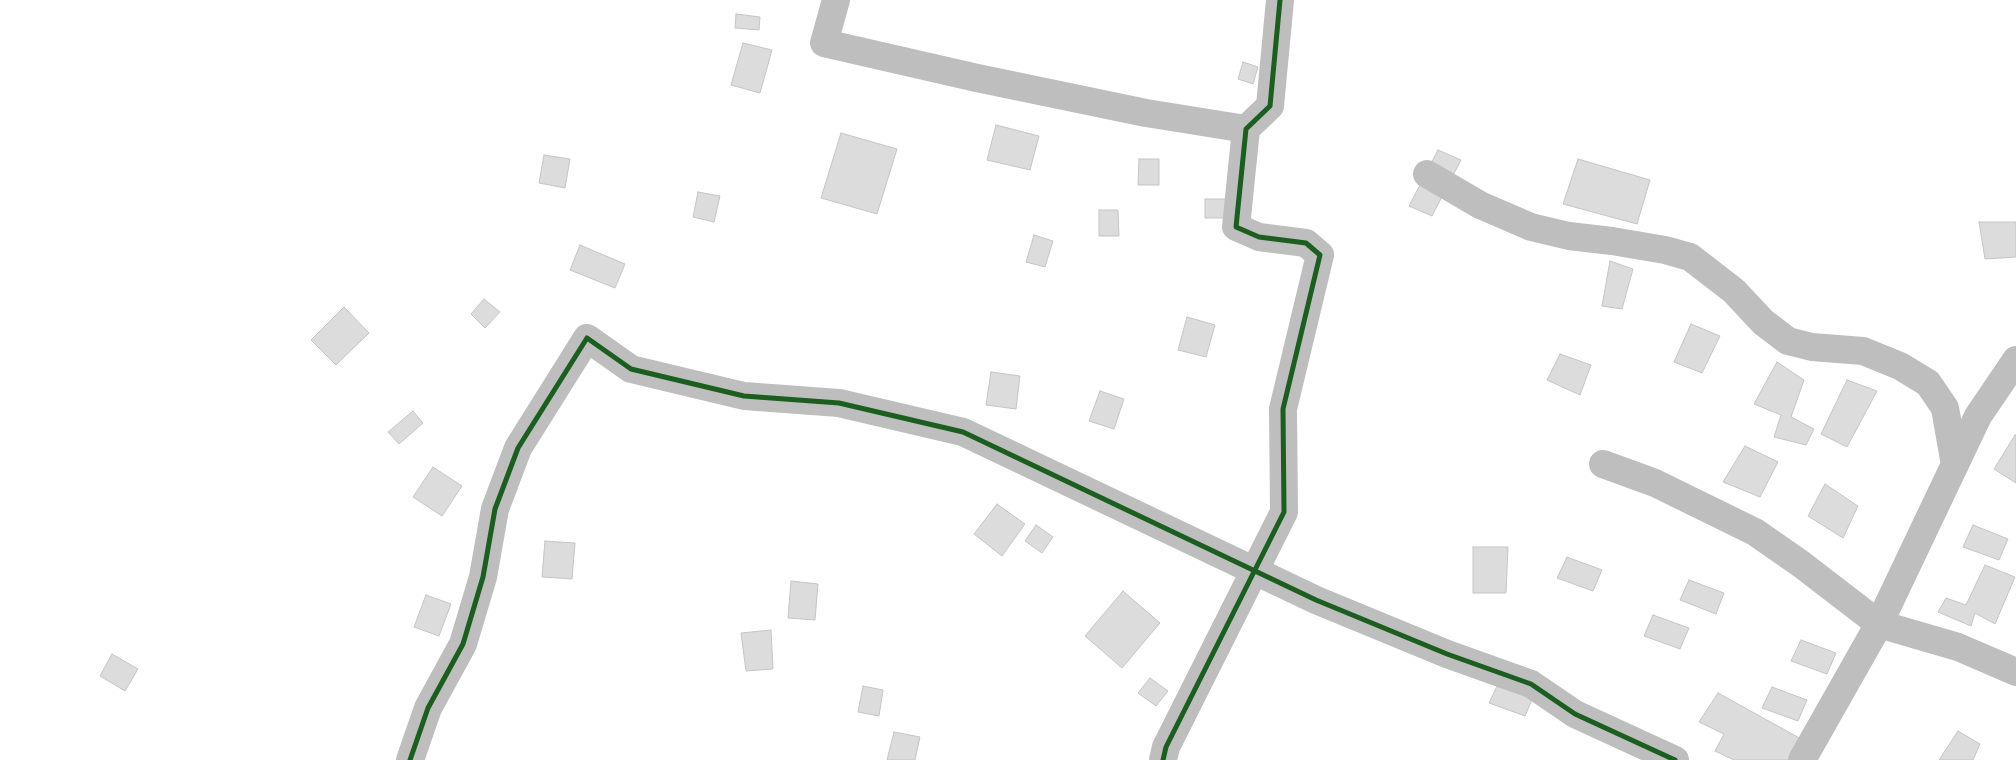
<!DOCTYPE html>
<html>
<head>
<meta charset="utf-8">
<style>
	body { margin:0 }
	canvas { display:block; background:#fff }
</style>
</head>
<body>
<canvas width="2016" height="760"></canvas>
<script>
const ctx = document.querySelector('canvas').getContext('2d');
ctx.lineJoin = 'round';
function fill(path, color) {
  ctx.fillStyle = color;
  ctx.fill(path, 'evenodd');
}
function toPath(rows) {
  const path = new Path2D();
  for (const r of rows) {
    path.moveTo(r[0], r[1]);
    for (let i = 2; i < r.length; i += 2) path.lineTo(r[i], r[i + 1]);
  }
  return path;
}
function trace(path, color, width, dash) {
  ctx.strokeStyle = color;
  ctx.lineWidth = width;
  ctx.lineCap = dash ? 'butt' : 'round';
  ctx.setLineDash(dash || []);
  ctx.stroke(path);
}
const building = toPath([
	[736,14,760,17,759,30,735,28,736,14],
	[743,43,772,50,760,93,731,85,743,43],
	[1243,62,1258,67,1253,84,1238,79,1243,62],
	[996,125,1039,136,1030,170,987,160,996,125],
	[841,133,897,149,877,214,821,198,841,133],
	[1438,150,1461,160,1432,216,1409,206,1438,150],
	[544,155,570,159,565,188,539,183,544,155],
	[1139,159,1159,159,1159,185,1138,185,1139,159],
	[1578,159,1650,180,1637,224,1563,204,1578,159],
	[698,192,720,196,714,222,693,217,698,192],
	[1205,199,1232,199,1232,218,1205,218,1205,199],
	[1099,210,1118,210,1119,236,1099,236,1099,210],
	[1979,222,2016,222,2016,257,1985,259,1979,222],
	[1034,235,1053,241,1045,267,1026,262,1034,235],
	[580,245,625,264,615,288,570,270,580,245],
	[1610,261,1633,269,1622,309,1602,306,1610,261],
	[484,299,500,312,485,328,471,314,484,299],
	[344,307,369,333,336,365,311,340,344,307],
	[1187,317,1215,325,1206,357,1178,350,1187,317],
	[1691,324,1720,336,1702,373,1674,362,1691,324],
	[1560,354,1591,365,1580,395,1547,380,1560,354],
	[1777,362,1804,380,1791,417,1814,429,1806,445,1774,437,1781,415,1754,404,1777,362],
	[991,372,1020,376,1016,409,986,405,991,372],
	[1847,380,1877,391,1847,447,1821,434,1847,380],
	[1100,391,1124,399,1114,429,1089,421,1100,391],
	[413,411,423,423,399,444,388,432,413,411],
	[2015,435,2016,435,2016,483,1994,469,2015,435],
	[1745,446,1778,462,1760,497,1723,482,1745,446],
	[433,467,462,486,442,516,413,497,433,467],
	[1825,484,1858,506,1843,538,1808,516,1825,484],
	[997,504,1025,524,1002,556,974,534,997,504],
	[1036,525,1053,537,1042,553,1025,541,1036,525],
	[1973,525,2008,539,1999,560,1963,547,1973,525],
	[545,541,575,543,572,579,542,577,545,541],
	[1473,547,1508,547,1506,593,1473,593,1473,547],
	[1567,557,1602,570,1593,591,1557,578,1567,557],
	[1985,565,2015,577,1995,624,1975,613,1971,626,1938,612,1946,598,1966,605,1985,565],
	[1689,580,1724,593,1716,614,1680,600,1689,580],
	[791,581,818,584,815,620,788,618,791,581],
	[1123,591,1160,623,1122,668,1085,636,1123,591],
	[426,595,451,604,439,636,414,627,426,595],
	[1653,615,1689,628,1680,649,1644,636,1653,615],
	[771,630,773,669,746,671,741,633,771,630],
	[1801,640,1836,653,1827,674,1791,661,1801,640],
	[112,654,138,669,125,691,100,676,112,654],
	[1150,678,1168,691,1156,706,1138,693,1150,678],
	[1499,682,1534,695,1525,716,1489,703,1499,682],
	[863,686,883,690,879,716,858,712,863,686],
	[1772,687,1807,700,1798,721,1762,708,1772,687],
	[1718,693,1803,740,1791,760,1734,760,1715,751,1724,734,1699,722,1718,693],
	[1958,731,1980,744,1973,760,1939,760,1958,731],
	[894,732,920,737,915,760,887,760,894,732]
]);
const street = toPath([
	[836,0,824,43,977,78,1146,113,1246,129],
	[1427,174,1480,205,1531,227,1569,236,1612,241,1665,250,1690,257,1734,291,1763,322,1788,341,1812,347,1863,351,1900,366,1928,383,1945,408,1955,465],
	[1603,464,1655,483,1755,532,1801,564,1879,624,1958,647,2016,672],
	[410,760,428,708,463,644,483,577,495,509,518,448,587,338,631,369,744,396,839,403,963,432,1316,600,1447,654,1531,684,1575,714,1675,760],
	[1163,760,1166,747,1284,512,1283,409,1320,255,1306,243,1259,237,1236,227,1246,129,1270,106,1280,0],
	[1802,760,1879,624,1978,416,2016,360]
]);
const cycleway = toPath([
	[410,760,428,708,463,644,483,577,495,509,518,448,587,338,631,369,744,396,839,403,963,432,1316,600,1447,654,1531,684,1575,714,1675,760],
	[1163,760,1166,747,1284,512,1283,409,1320,255,1306,243,1259,237,1236,227,1246,129,1270,106,1280,0]
]);
fill(building, '#dcdcdc');
trace(building, '#c5c5c5', 1);
trace(street, '#bebebe', 28);
trace(cycleway, '#1b5e20', 5);
</script>
</body>
</html>
